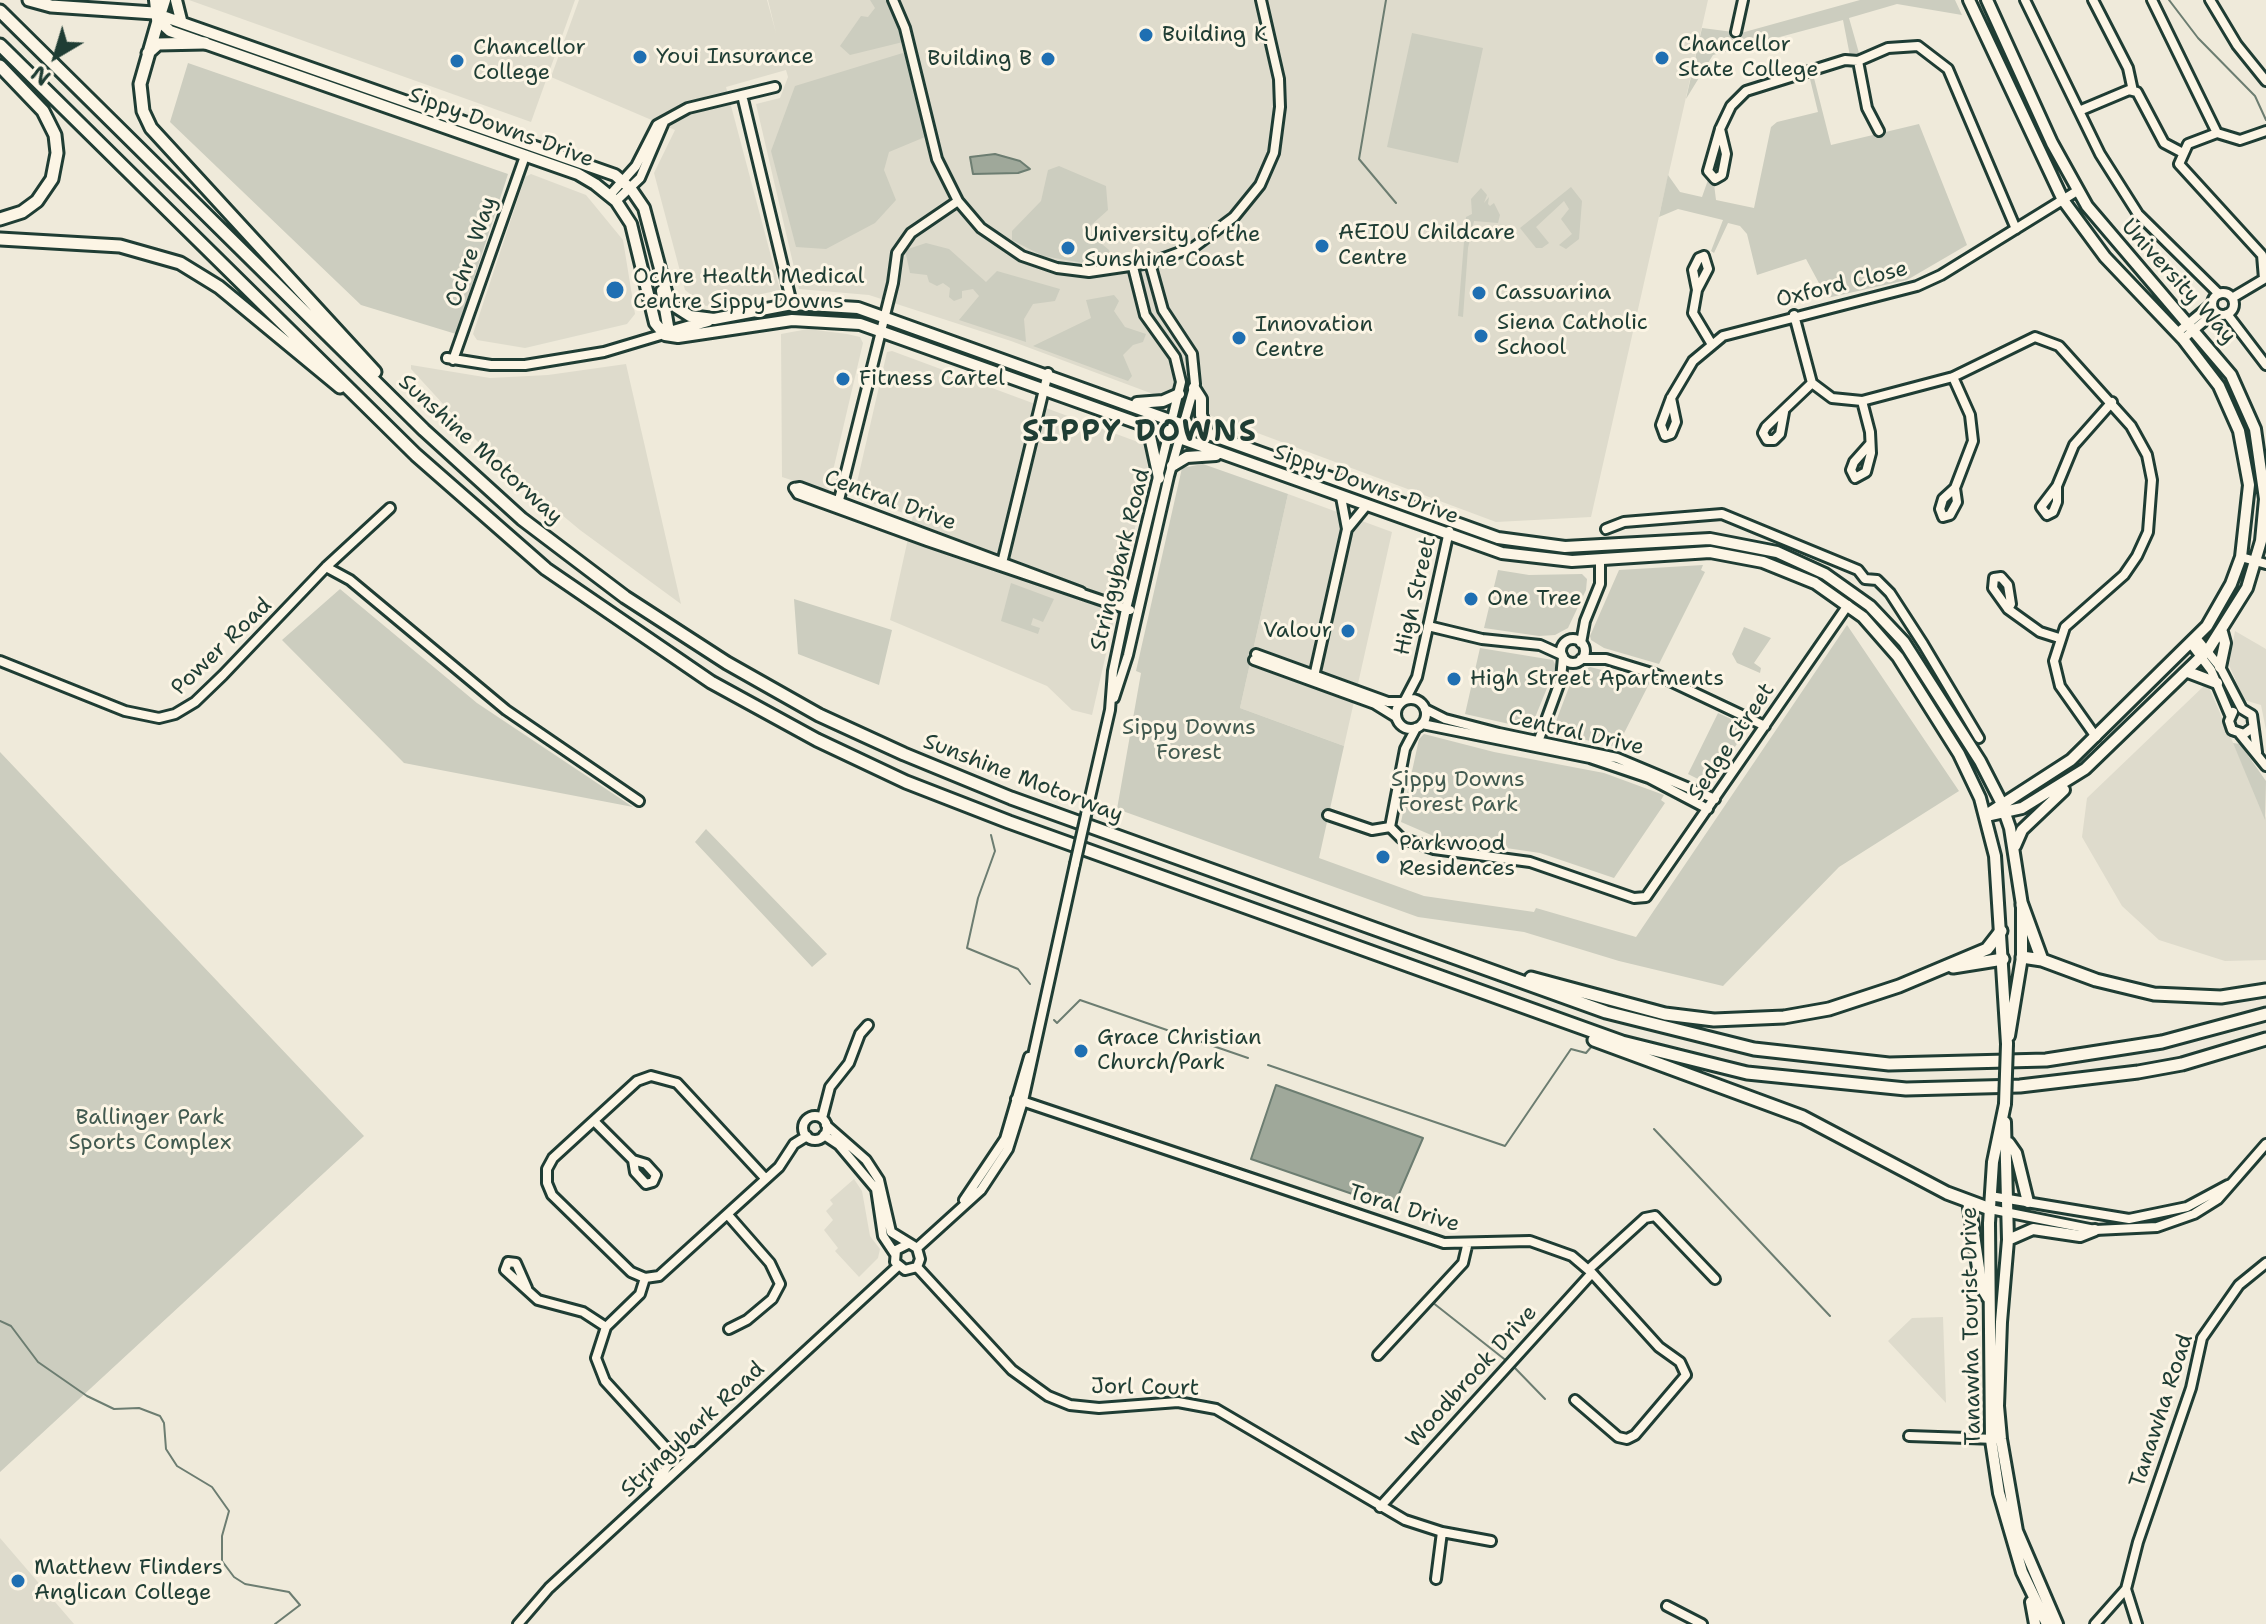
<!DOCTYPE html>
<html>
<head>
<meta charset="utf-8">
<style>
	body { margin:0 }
	#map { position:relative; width:2266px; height:1624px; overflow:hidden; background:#efeada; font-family:"Shantell Sans",sans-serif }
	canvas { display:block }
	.north { position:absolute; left:16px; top:16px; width:80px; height:80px; -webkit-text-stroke:6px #fcf5e5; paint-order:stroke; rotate:218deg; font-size:22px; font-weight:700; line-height:32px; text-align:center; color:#1f3d34 }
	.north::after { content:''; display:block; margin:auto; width:28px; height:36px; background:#1f3d34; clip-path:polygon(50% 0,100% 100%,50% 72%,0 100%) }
</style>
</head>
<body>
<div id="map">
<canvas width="2266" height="1624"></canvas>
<div class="north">N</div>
</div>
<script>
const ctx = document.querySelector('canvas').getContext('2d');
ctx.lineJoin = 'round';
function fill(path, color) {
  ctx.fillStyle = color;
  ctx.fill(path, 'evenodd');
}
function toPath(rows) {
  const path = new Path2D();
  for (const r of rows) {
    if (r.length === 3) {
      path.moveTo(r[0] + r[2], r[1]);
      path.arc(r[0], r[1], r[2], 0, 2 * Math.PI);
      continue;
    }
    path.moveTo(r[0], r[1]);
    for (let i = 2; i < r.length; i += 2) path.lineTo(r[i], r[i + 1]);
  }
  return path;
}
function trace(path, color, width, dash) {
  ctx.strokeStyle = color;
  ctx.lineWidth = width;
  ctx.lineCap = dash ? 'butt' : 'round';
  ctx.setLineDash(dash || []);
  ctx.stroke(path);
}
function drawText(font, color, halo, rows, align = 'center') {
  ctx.font = font + ' "Shantell Sans",sans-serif';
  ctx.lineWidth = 6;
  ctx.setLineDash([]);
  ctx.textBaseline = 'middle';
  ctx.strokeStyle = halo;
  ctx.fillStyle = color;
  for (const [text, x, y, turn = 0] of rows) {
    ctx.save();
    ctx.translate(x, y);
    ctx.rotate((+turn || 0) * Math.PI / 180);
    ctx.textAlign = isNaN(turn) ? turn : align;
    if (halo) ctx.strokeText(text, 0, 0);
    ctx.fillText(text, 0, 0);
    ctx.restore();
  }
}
const built = toPath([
	[189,0,575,0,531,122],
	[579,0,767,0,776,33,768,0,1708,0,1591,517,1496,522,1011,341,869,295,799,289,756,104,780,98,788,77,786,70,726,87,780,290,706,306,685,290,654,173,675,130,551,77],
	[531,174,586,195,623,240,635,314,627,324,525,348,477,340,473,334,525,177],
	[808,329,847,334,860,337,863,343,828,492,782,477,781,334],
	[892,351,1146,445,1148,471,1092,715,1072,710,1047,686,890,620,913,516,857,498,855,491,887,352],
	[626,364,681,604,580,530,526,485,477,441,411,369,411,365,490,378,548,375],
	[1288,494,1392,532,1344,746,1240,708],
	[2235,631,2266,649,2266,730,2261,705,2244,700,2229,665],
	[2207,683,2266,818,2266,960,2225,961,2159,940,2122,906,2082,837,2087,798],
	[854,1179,862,1191,870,1236,880,1249,878,1258,859,1277,835,1251,838,1248,824,1230,833,1220,826,1211,833,1204,830,1200],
	[1943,1317,1946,1403,1888,1341,1912,1318],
	[0,1538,74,1624,0,1624]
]);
const green = toPath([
	[870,0,887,0,891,4,899,19,903,42,850,55,840,46,861,16,868,17,875,8],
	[1860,0,1955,0,1962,15,1897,4,1849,18,1859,53,1850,56,1843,20,1713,55,1686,99,1702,28,1741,33],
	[1412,33,1483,48,1458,163,1387,147],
	[906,52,925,137,889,152,884,170,896,200,875,223,826,249,796,247,771,151,795,86],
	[188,63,508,174,456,334,361,305,170,122],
	[1814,78,1831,145,1919,124,1967,245,1907,280,1827,298,1806,259,1757,275,1747,234,1740,226,1728,223,1714,253,1711,251,1723,220,1678,209,1659,217,1668,175,1680,192,1702,197,1708,180,1714,184,1716,200,1754,208,1771,127,1777,122,1818,112,1810,79],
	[1059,166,1106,186,1108,210,1089,227,1090,234,1109,250,1112,259,1106,267,1043,256,1012,240,1012,231,1041,201,1048,170],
	[1571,187,1582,201,1579,239,1566,249,1559,245,1572,234,1561,219,1569,209,1564,201,1536,227,1549,243,1542,248,1536,248,1520,228],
	[1481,188,1487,195,1484,203,1489,197,1488,204,1490,206,1494,203,1500,215,1498,223,1474,221,1468,248,1463,317,1458,316,1466,217,1472,214,1471,199],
	[926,243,949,249,986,282,997,271,1060,289,1055,301,1033,304,1024,319,1026,342,959,320,979,296,973,289,962,291,962,298,954,301,949,297,950,288,943,283,937,286,929,282,927,275,910,273,905,250],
	[1114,295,1119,301,1114,311,1125,327,1146,334,1143,342,1133,345,1123,355,1132,376,1128,381,1033,346,1091,318,1086,300],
	[1203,464,1288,494,1240,708,1344,746,1319,858,1424,896,1534,912,1536,908,1636,937,1847,625,1959,791,1839,867,1723,986,1619,961,1524,932,1418,917,1117,809,1141,673,1136,671,1182,468],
	[1703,565,1701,570,1705,572,1659,664,1604,648,1591,640,1590,636,1619,570],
	[1498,570,1529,575,1582,574,1587,579,1586,590,1568,628,1555,635,1539,636,1484,628],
	[1011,583,1054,599,1043,622,1033,618,1031,625,1040,628,1038,634,1001,621],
	[340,589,477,703,633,807,404,763,282,640],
	[794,599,892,630,879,685,798,654],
	[1744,627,1771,638,1754,663,1761,668,1760,673,1737,663,1732,654],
	[1480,648,1553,660,1556,666,1532,725,1527,728,1465,714],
	[1590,667,1650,682,1617,747,1555,733,1553,729,1571,682,1577,674],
	[1718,713,1742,724,1746,730,1716,776,1706,781,1700,780,1688,774],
	[1424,734,1494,752,1604,773,1664,795,1661,800,1665,803,1614,878,1540,853,1438,838,1401,822,1419,739],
	[2233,743,2240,744,2266,781,2265,820],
	[0,752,364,1136,0,1472],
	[706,829,827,954,812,967,695,842]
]);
const water = toPath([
	[995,154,1020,161,1030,169,1018,173,973,174,970,157,995,154],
	[1276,1085,1423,1138,1393,1208,1251,1159,1276,1085]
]);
const stream = toPath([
	[1386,0,1359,159,1396,203],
	[2169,0,2198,38,2255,96,2266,120],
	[991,835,995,851,978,898,967,948,1018,969,1030,984],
	[1054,1020,1057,1023,1080,1000,1248,1058],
	[1268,1065,1505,1146,1571,1049,1586,1053,1592,1046],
	[1654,1129,1830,1316],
	[1432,1302,1508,1362],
	[0,1321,11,1326,38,1362,87,1396,114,1409,139,1408,160,1416,164,1423,166,1449,177,1466,212,1487,229,1511,222,1536,222,1561,234,1577,245,1584,289,1592,300,1605,275,1624],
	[1513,1366,1545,1399]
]);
const minor = toPath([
	[893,0,905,28,937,159,958,201,981,228,1022,256,1057,268,1089,272,1150,263,1194,247,1234,217,1260,185,1274,153,1280,107,1279,79,1261,0],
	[2025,0,2100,154,2138,214,2219,294],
	[2093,0,2128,68,2133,91],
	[2152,0,2217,133],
	[2210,0,2237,45,2266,81],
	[1736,32,1743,0],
	[1858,61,1867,108,1879,131],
	[742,95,792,304],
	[2079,111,2129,90,2137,92,2164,143,2183,153],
	[1720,129,1726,154,1722,175,1715,179,1708,171,1720,129,1731,106,1746,91,1845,60,1858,61,1888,48,1918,46,1948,69,2016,229],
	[610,195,636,166,657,125,688,108,775,87],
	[616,201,640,178,664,122],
	[1704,256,1708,269,1697,290,1693,270,1699,258,1704,256],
	[1697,290,1693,313,1711,343],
	[2223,304,11],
	[2232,298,2264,279,2262,255,2179,164,2188,144,2217,133,2240,140,2266,131],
	[2227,314,2266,365],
	[1794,315,1812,383,1832,398,1862,401,1953,377,2035,337,2059,346,2131,426,2147,455,2152,480,2148,532,2137,556,2124,575,2065,627,2054,661,2060,686,2096,737],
	[2177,333,2212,304],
	[2183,339,2215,312],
	[447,358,491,365,525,365,604,352,664,334],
	[453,360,525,156],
	[1953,377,1970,415,1973,441,1955,488,1943,499,1940,509,1943,517,1950,515,1957,502,1955,488],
	[1671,398,1693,361,1723,336,1917,286,1941,275,2077,191],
	[1671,398,1676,422,1671,434,1665,436,1661,425,1671,398],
	[1862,401,1870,432,1871,453,1866,472,1855,478,1851,470,1854,462,1870,444],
	[1784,412,1780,434,1774,440,1767,440,1763,433,1766,427,1812,383],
	[2057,486,2041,507,2047,515,2053,512,2057,502,2057,486,2074,445,2112,402],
	[794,488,798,494,927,541,1130,610],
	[794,488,800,487,1081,592],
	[837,508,893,283,897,253,911,233,958,201],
	[1348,528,1366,506],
	[1606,529,1624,522,1722,514,1858,570,1865,579,1877,580,1890,593,1923,644,1979,738],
	[2241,557,2266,564],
	[1002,563,1048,373],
	[326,567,350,580,506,710,639,801],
	[2008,609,2011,604,2008,585,2001,577,1994,578,1993,588,2008,609,2040,632,2059,638],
	[1428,626,1482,639,1540,645,1562,655],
	[2197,639,2220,667,2242,709,2252,715,2257,752],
	[1573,651,12],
	[1581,643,1585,621,1600,584,1600,559],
	[2192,645,2211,670,2230,715],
	[1256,654,1388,702,1401,702],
	[1581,659,1606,659,1655,674,1765,726],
	[1254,660,1375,704,1396,717],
	[0,661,125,711,159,718,175,714,195,702,223,675,326,567,390,508],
	[1313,681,1347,529,1341,497],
	[1114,698,1128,655,1169,476,1195,384,1192,354,1163,310,1150,263],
	[1411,714,15],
	[1405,700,1417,677,1449,531],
	[1425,709,1445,719,1499,733,1617,758,1715,799],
	[2233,712,2229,721,2232,730,2244,734,2252,728],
	[1422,724,1590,758,1649,778,1708,809],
	[2240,734,2266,766],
	[1538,742,1561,679,1563,657],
	[1086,815,1110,710,1113,671,1126,609,1181,382,1175,357,1145,315,1133,267],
	[1328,815,1372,830,1390,827],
	[1390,827,1401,838,1434,849,1530,862,1634,898,1646,897,1848,605],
	[1390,827,1405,749,1416,728],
	[1016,1099,1444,1243,1530,1241,1572,1256,1592,1273,1659,1347,1680,1362,1686,1375,1635,1435,1627,1439,1618,1437,1575,1400],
	[815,1128,12],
	[822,1118,830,1087,849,1063,860,1034,868,1025],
	[594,1121,633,1160,646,1164,656,1175,653,1182,646,1184,635,1172,633,1160],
	[826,1125,866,1160,879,1180,891,1232,917,1248,920,1259,917,1267],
	[824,1135,839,1145,876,1189,883,1236,895,1254],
	[765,1178,677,1083,651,1076,637,1081,553,1158,547,1169,547,1183,552,1195,631,1272,645,1278,659,1276,779,1167,794,1144,807,1136],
	[1990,1196,2129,1219,2187,1207,2228,1185],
	[964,1200,1005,1139,1029,1057],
	[1990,1209,2095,1230,2157,1227,2194,1214,2218,1199,2266,1144],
	[728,1215,770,1263,780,1284,772,1299,747,1320,729,1329],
	[908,1244,896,1250,895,1262,905,1270,917,1267],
	[917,1248,981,1190,1008,1149,1023,1101,1075,864],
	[917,1267,1012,1370,1048,1396,1070,1405,1099,1408,1178,1402,1216,1409,1405,1520,1442,1532,1491,1541],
	[1589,1269,1645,1218,1655,1216,1715,1279],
	[645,1278,640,1294,606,1327,596,1358,605,1381,668,1450,670,1463,655,1484],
	[527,1288,516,1263,508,1262,505,1270,538,1300,583,1312,606,1327],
	[1378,1355,1463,1263,1467,1246],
	[1909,1436,1996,1439],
	[668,1450,680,1454,694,1452],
	[1380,1507,1592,1273],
	[1436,1579,1442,1532],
	[2126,1589,2137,1624],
	[1667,1606,1702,1624],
	[518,1624,549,1588,898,1266],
	[2095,1624,2126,1589,2138,1542,2191,1388,2202,1338,2239,1285,2266,1263]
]);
const major = toPath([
	[155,0,157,19,170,31,578,174,595,184,616,201,631,224,655,323,665,335,678,337,792,320,860,324,1502,553,1572,561,1710,552,1763,562,1815,583,1863,617,1898,657,1959,754,1980,798,1995,856,2007,1044],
	[176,0,181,20],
	[1969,0,2063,200,2105,257,2183,339,2219,386,2239,431,2249,485,2241,557,2231,584,2207,626,2071,760,1986,815],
	[154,13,615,175,631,189,644,208,667,295,676,307,690,316,714,319,792,304,858,308,1498,538,1565,547,1710,539,1777,552,1825,574,1870,606,1904,642,1980,761,2001,802,2010,828,2022,905,2022,957,2009,1036],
	[159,19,165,0],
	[662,291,668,326,664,334],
	[666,333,708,321],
	[1194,388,1201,399,1201,415,1208,432],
	[1137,403,1163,401,1179,394],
	[1148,427,1159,478],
	[1172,466,1187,457,1216,455],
	[2220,667,2225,643,2222,632],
	[2188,672,2217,683],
	[1986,816,2022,808,2085,769,2208,650,2247,588,2261,541,2265,499,2255,429,2231,375,2087,206,2052,143,1987,0],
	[2015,846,2022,830,2064,790],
	[2005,1104,1993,1162,1989,1223,1991,1440,1999,1493,2022,1572,2047,1624],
	[2005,1122,2008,1240,2001,1322,1998,1406,2001,1439,2017,1531,2057,1624],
	[2009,1143,2016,1153,2028,1202],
	[2008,1240,2033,1229,2080,1236,2095,1230],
	[2031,1602,2035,1624]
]);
const highway = toPath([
	[29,0,51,6,154,13],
	[0,11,424,430,522,519,625,597,727,663,819,715,904,754,1011,798,1606,1012,1754,1049,1889,1064,2046,1060,2162,1042,2266,1014],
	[158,21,140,84,143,111,151,128,375,372],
	[0,45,416,455,546,569,711,682,817,740,906,782,1009,822,1622,1042,1747,1073,1906,1089,2020,1086,2138,1072,2182,1064,2266,1039],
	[148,53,158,44,205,43],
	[0,66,43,111,55,135,57,153,52,179,37,201,22,212,0,219],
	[0,239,120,246,180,263,219,287,340,387],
	[2022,905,2042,960],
	[2022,957,2042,960,2096,980,2154,994,2221,997,2266,990],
	[1953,967,2003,959],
	[1531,978,1665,1014,1714,1020,1784,1017,1829,1009,1899,986,1987,949,2001,931],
	[1594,1040,1803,1117,1947,1193,1990,1209],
	[1969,1204,1981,1285,1988,1297]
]);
const minorBridge = toPath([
	[1075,864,1086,815]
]);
const majorBridge = toPath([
	[2005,1104,2007,1044]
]);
const markers = [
	[1146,35,8,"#1f6fb2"],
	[640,57,8,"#1f6fb2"],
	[1662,58,8,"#1f6fb2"],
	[1048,59,8,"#1f6fb2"],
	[457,61,8,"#1f6fb2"],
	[1322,246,8,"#1f6fb2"],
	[1068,248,8,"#1f6fb2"],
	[615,290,10,"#1f6fb2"],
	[1479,293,8,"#1f6fb2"],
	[1481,336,8,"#1f6fb2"],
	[1239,338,8,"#1f6fb2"],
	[843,379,8,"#1f6fb2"],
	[1471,599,8,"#1f6fb2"],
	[1348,631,8,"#1f6fb2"],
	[1454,679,8,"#1f6fb2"],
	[1383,857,8,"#1f6fb2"],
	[1081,1051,8,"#1f6fb2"],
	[18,1581,8,"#1f6fb2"]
];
const poiNames = [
	["Building K",1162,35],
	["Chancellor",1678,45],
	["State College",1678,70],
	["Chancellor",473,48],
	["College",473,73],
	["Youi Insurance",656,57],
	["Building B",1032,59,"right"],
	["AEIOU Childcare",1338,233],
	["Centre",1338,258],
	["University of the",1084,235],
	["Sunshine Coast",1084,260],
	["Ochre Health Medical",633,277],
	["Centre Sippy Downs",633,302],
	["Cassuarina",1495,293],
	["Siena Catholic",1497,323],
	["School",1497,348],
	["Innovation",1255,325],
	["Centre",1255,350],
	["Fitness Cartel",859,379],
	["One Tree",1487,599],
	["Valour",1332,631,"right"],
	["High Street Apartments",1470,679],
	["Parkwood",1399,844],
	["Residences",1399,869],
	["Grace Christian",1097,1038],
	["Church/Park",1097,1063],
	["Matthew Flinders",34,1568],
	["Anglican College",34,1593]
];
const streetNames = [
	["Sippy Downs Drive",501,128,20],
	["Ochre Way",472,252,-71],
	["University Way",2178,282,48],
	["Oxford Close",1842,285,-14],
	["Sunshine Motorway",480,450,42],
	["Sippy Downs Drive",1366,485,20],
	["Central Drive",890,501,20],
	["Stringybark Road",1121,560,-76],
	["High Street",1416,596,-77],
	["Power Road",222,647,-44],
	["Central Drive",1576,733,13],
	["Sedge Street",1732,742,-56],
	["Sunshine Motorway",1023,779,21],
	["Toral Drive",1404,1209,17],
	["Tanawha Tourist Drive",1972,1326,-91],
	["Woodbrook Drive",1472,1377,-48],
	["Jorl Court",1145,1388,1],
	["Tanawha Road",2162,1411,-72],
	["Stringybark Road",693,1430,-43]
];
const parkNames = [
	["Sippy Downs",1189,728],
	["Forest",1189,753],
	["Sippy Downs",1458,780],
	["Forest Park",1458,805],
	["Ballinger Park",150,1118],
	["Sports Complex",150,1143]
];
const districtNames = [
	["SIPPY DOWNS",1140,433]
];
fill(built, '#dedbcc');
fill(green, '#cccdbf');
fill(water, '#9fa89a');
trace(water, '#6c7d71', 2);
trace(stream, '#6c7d71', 2);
trace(minor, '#1f3d34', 14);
trace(major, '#1f3d34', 16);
trace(highway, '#1f3d34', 17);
trace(minor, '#fcf5e5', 8);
trace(major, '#fcf5e5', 10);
trace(highway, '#fcf5e5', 11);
trace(minorBridge, '#1f3d34', 14, []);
trace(majorBridge, '#1f3d34', 16, []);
trace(minorBridge, '#fcf5e5', 8);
trace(majorBridge, '#fcf5e5', 10);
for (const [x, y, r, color] of markers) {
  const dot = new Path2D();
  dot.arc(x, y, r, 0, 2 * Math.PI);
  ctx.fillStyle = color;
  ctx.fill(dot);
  trace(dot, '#fcf5e5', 3);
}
drawText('22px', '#1f3d34', '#fcf5e5', poiNames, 'left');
drawText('22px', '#1f3d34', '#fcf5e5', streetNames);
drawText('22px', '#425a50', '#fcf5e5', parkNames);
ctx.letterSpacing = '2px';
drawText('bold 30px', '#1f3d34', '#fcf5e5', districtNames);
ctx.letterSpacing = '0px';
</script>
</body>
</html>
